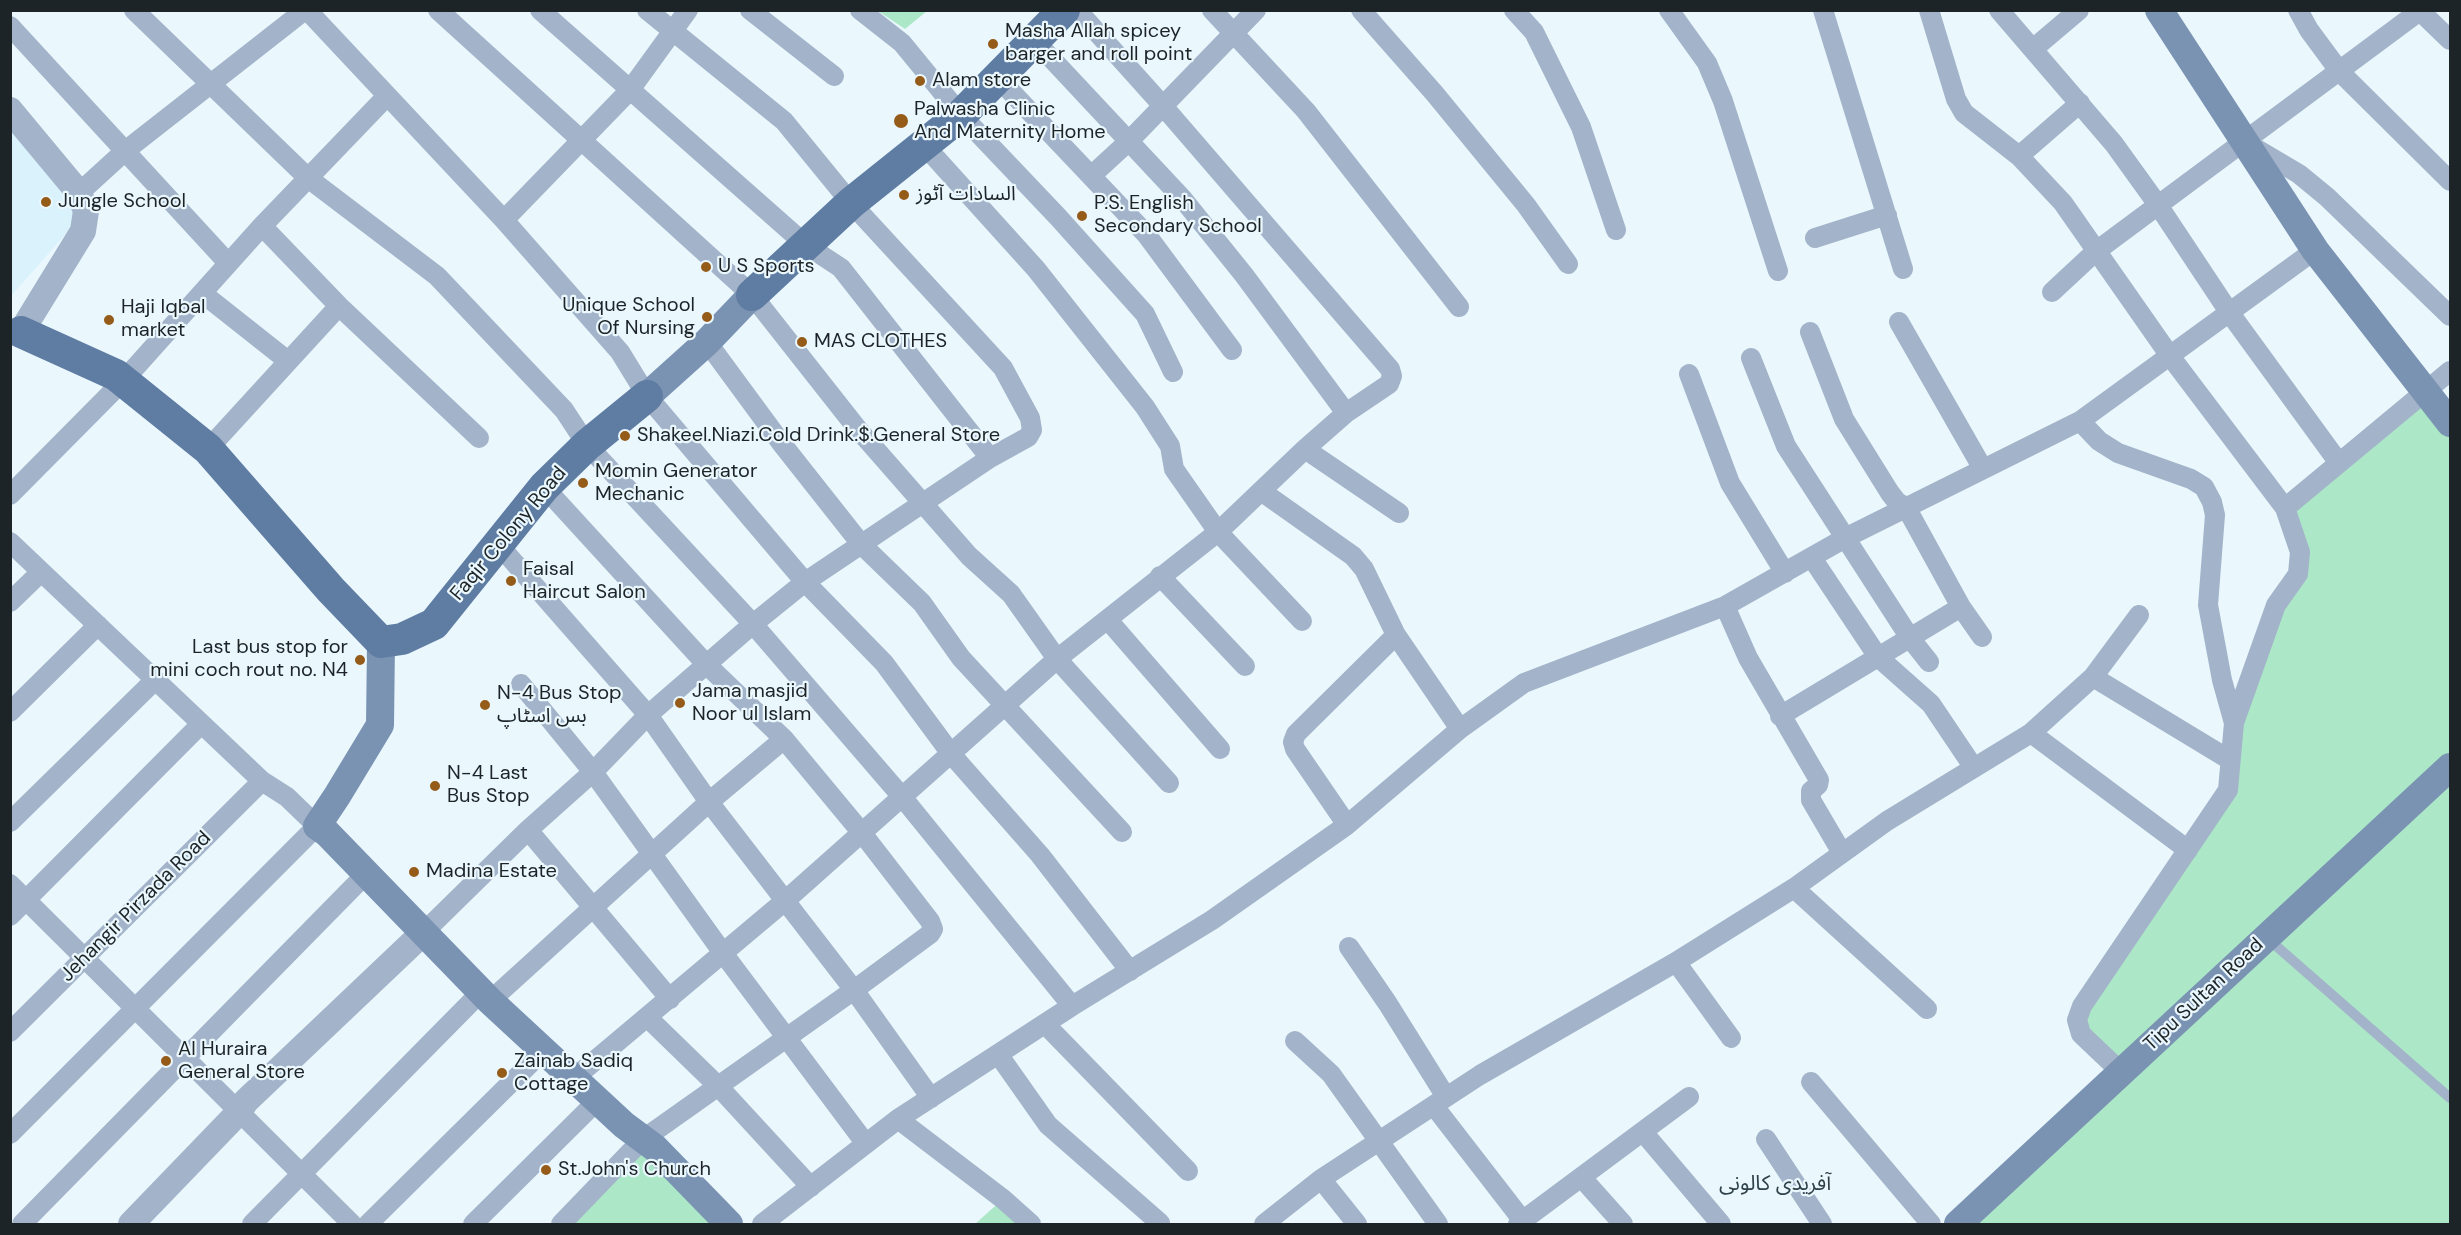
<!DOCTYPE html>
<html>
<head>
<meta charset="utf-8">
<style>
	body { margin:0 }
	#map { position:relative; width:2461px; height:1235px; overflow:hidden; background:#eaf7fd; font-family:"DM Sans",sans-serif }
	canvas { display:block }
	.frame { position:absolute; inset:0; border:12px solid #1c2428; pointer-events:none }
</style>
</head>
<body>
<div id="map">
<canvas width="2461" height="1235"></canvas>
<div class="frame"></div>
</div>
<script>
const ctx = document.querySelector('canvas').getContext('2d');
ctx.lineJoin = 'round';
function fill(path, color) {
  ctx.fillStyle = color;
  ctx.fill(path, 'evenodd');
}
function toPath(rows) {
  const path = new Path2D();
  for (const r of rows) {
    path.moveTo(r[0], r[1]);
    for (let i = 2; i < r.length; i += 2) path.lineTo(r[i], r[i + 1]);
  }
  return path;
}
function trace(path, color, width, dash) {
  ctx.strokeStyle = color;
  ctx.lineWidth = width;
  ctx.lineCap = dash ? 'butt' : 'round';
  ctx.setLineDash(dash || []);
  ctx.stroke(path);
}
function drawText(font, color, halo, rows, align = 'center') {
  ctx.font = font + ' "DM Sans","Noto Sans Arabic",sans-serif';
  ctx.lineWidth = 4.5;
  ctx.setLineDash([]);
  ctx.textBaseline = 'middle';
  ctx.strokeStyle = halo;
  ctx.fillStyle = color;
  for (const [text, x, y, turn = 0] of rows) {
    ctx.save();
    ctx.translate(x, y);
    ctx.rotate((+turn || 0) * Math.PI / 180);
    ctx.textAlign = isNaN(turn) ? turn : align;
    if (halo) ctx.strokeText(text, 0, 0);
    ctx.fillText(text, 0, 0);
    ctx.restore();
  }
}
const built = toPath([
	[11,110,86,211,11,296]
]);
const green = toPath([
	[878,11,927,10,927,11,905,29],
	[2425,388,2450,421,2450,1224,1956,1224,2115,1069,2074,1021,2226,789,2232,722,2297,572,2283,506],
	[645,1147,720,1224,572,1224],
	[1003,1199,1031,1224,975,1224]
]);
const service = toPath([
	[2266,937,2450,1098]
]);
const minor = toPath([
	[134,10,308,178,437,276,564,410,587,445,753,624,903,798,1072,1006],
	[307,10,504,220,620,352,647,396,805,582,884,663,952,755,1040,855,1130,971],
	[438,10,752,295,856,427,969,556,1011,594,1057,659,1169,783],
	[540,10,806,245,841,268,990,458],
	[750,10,834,76],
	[860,10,902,43,961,115,1058,217,1145,314,1173,372],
	[1212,10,1306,111,1459,307],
	[1361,10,1435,94,1526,205,1568,264],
	[1514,10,1534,32,1581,127,1616,230],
	[1669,10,1707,63,1723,101,1778,271],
	[1823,10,1903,269],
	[1929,10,1956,99,1964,113,2019,156,2063,203,2170,356,2285,508,2300,552,2298,574,2276,605,2234,723,2228,790,2082,1006,2077,1020,2081,1034,2121,1072],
	[1999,10,2114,144,2158,205,2229,312,2339,463],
	[2298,10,2309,30,2340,72,2450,181],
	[2419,10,2450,40],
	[10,26,228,263],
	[1035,41,1182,198,1244,275,1346,413],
	[2033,49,2079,10],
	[998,78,1146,234,1232,350],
	[924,145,1036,269,1145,407,1170,446,1174,469,1218,532,1302,621],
	[2250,145,2299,174,2327,197,2450,316],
	[2019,156,2080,103],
	[1091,176,1128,142,1256,10],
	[79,193,125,151,305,10],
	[504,220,630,90,688,10],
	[262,226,339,306,479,438],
	[1815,238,1887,215],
	[2052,292,2095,252,2421,10],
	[202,293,288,361],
	[1899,322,1983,469],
	[1810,332,1844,419,1890,493,1897,502,1906,507,1961,607,1982,637],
	[707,342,782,444,861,544,922,603,961,658,1122,832],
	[1751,358,1786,446,1910,638,1929,662],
	[1689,374,1730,483,1785,573],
	[2080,421,2099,441,2118,453,2191,479,2204,487,2212,502,2215,515,2208,605,2222,680,2234,723],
	[208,449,339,306],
	[1305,449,1399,513],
	[544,487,706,664,784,739,862,833,930,921,933,929,930,934,854,990,642,1140,561,1224],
	[1261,491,1353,556,1364,569,1396,635,1460,729],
	[10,495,123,381,262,226,386,97],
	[2285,508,2450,371],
	[10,542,262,781,287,797,317,826,10,1134],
	[498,544,648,715,709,802,854,990,931,1098],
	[1812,558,1878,657,1931,704,1974,768],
	[1160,576,1245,666],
	[10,602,41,572],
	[1725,606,1748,658,1819,780,1818,785,1811,791,1811,800,1842,853],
	[1108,620,1220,749],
	[2093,677,2230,760],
	[521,684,593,772,723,953,866,1144],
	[10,712,98,625],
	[1780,716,1961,607],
	[2031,733,2188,850],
	[10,822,155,680],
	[1347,825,1295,749,1293,742,1296,734,1396,635],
	[528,830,670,999],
	[10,884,352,1224],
	[1794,888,1927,1009],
	[10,916,201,724],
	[423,933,528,830,593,772,648,715,753,624,805,582,990,458,1028,437,1032,430,1030,418,1003,368,851,203,784,121,647,10],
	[1349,947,1388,1004,1446,1097],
	[1676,962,1731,1038],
	[490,1001,709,802,784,739],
	[647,1017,718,1086,811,1187],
	[1045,1024,1188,1171],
	[10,1032,262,781],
	[1295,1041,1331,1074,1438,1224],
	[998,1054,1048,1125,1160,1223],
	[573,1079,786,900,1057,659,1218,532,1305,449,1346,413,1389,384,1392,376,1390,369,1163,106,1077,10],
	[1811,1082,1931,1224],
	[1434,1106,1523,1221],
	[898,1119,1003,1199,1031,1224],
	[1643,1132,1721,1224],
	[1766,1139,1822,1224],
	[1582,1178,1623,1224],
	[1321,1179,1357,1224],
	[22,1224,366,874],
	[252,1224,481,992],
	[368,1224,543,1051],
	[473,1224,597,1101],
	[762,1224,898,1119,1072,1006,1212,920,1347,825,1460,729,1524,683,1725,606,1847,537,2080,421,2315,250],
	[1264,1224,1321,1179,1480,1075,1676,962,1794,888,1887,821,2031,733,2093,677,2139,615],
	[1518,1224,1689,1097]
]);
const tertiary = toPath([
	[10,110,79,193,86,211,83,231,21,332],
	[131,1224,239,1112,246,1101,423,933]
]);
const secondary = toPath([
	[2159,10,2315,250,2450,423],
	[647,396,707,342,752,295],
	[381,642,380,725,337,796,317,826,327,833,490,1001,624,1125,655,1148,729,1224],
	[1958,1224,2450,767]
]);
const primary = toPath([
	[752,295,851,203,961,115,1064,10],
	[21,332,116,375,208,449,331,590,381,642,402,639,434,624,544,487,587,445,647,396]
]);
const markers = [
	[993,44,6,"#955b19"],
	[920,81,6,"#955b19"],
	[901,121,8,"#955b19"],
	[904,195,6,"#955b19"],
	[46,202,6,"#955b19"],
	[1082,216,6,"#955b19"],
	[706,267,6,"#955b19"],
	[707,317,6,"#955b19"],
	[109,320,6,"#955b19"],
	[802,342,6,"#955b19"],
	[625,436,6,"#955b19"],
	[583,483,6,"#955b19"],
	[511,581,6,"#955b19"],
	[360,660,6,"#955b19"],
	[680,703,6,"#955b19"],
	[485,705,6,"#955b19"],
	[435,786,6,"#955b19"],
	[414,872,6,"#955b19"],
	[166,1061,6,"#955b19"],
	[502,1073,6,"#955b19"],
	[546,1170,6,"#955b19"]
];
const poiNames = [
	["Masha Allah spicey",1005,32],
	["barger and roll point",1005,55],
	["Alam store",932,81],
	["Palwasha Clinic",914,110],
	["And Maternity Home",914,133],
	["السادات آٹوز",916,195],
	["Jungle School",58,202],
	["P.S. English",1094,204],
	["Secondary School",1094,227],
	["U S Sports",718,267],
	["Unique School",695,306,"right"],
	["Of Nursing",695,329,"right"],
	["Haji Iqbal",121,308],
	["market",121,331],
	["MAS CLOTHES",814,342],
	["Shakeel.Niazi.Cold Drink.$.General Store",637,436],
	["Momin Generator",595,472],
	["Mechanic",595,495],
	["Faisal",523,570],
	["Haircut Salon",523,593],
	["Last bus stop for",348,648,"right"],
	["mini coch rout no. N4",348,671,"right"],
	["Jama masjid",692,692],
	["Noor ul Islam",692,715],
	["N-4 Bus Stop",497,694],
	["بس اسٹاپ",497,717],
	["N-4 Last",447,774],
	["Bus Stop",447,797],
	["Madina Estate",426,872],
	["Al Huraira",178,1050],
	["General Store",178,1073],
	["Zainab Sadiq",514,1062],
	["Cottage",514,1085],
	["St.John's Church",558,1170]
];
const streetNames = [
	["Faqir Colony Road",509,534,-50],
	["Jehangir Pirzada Road",136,907,-45],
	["Tipu Sultan Road",2204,995,-43]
];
const neighbourhoodNames = [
	["آفریدی کالونی",1775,1184]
];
fill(built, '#d9f2fc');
fill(green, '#ace8c7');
trace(service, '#a3b3c9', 10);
trace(minor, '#a3b3c9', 20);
trace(tertiary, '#a3b3c9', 26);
trace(secondary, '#7b93b3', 28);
trace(primary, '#5f7ca3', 32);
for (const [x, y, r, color] of markers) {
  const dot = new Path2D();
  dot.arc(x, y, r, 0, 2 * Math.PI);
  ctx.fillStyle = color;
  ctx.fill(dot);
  trace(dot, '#eaf7fd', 2);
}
drawText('20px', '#1c2428', '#eaf7fd', poiNames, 'left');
drawText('20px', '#1c2428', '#eaf7fd', streetNames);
drawText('21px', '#2f4149', '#eaf7fd', neighbourhoodNames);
</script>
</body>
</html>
